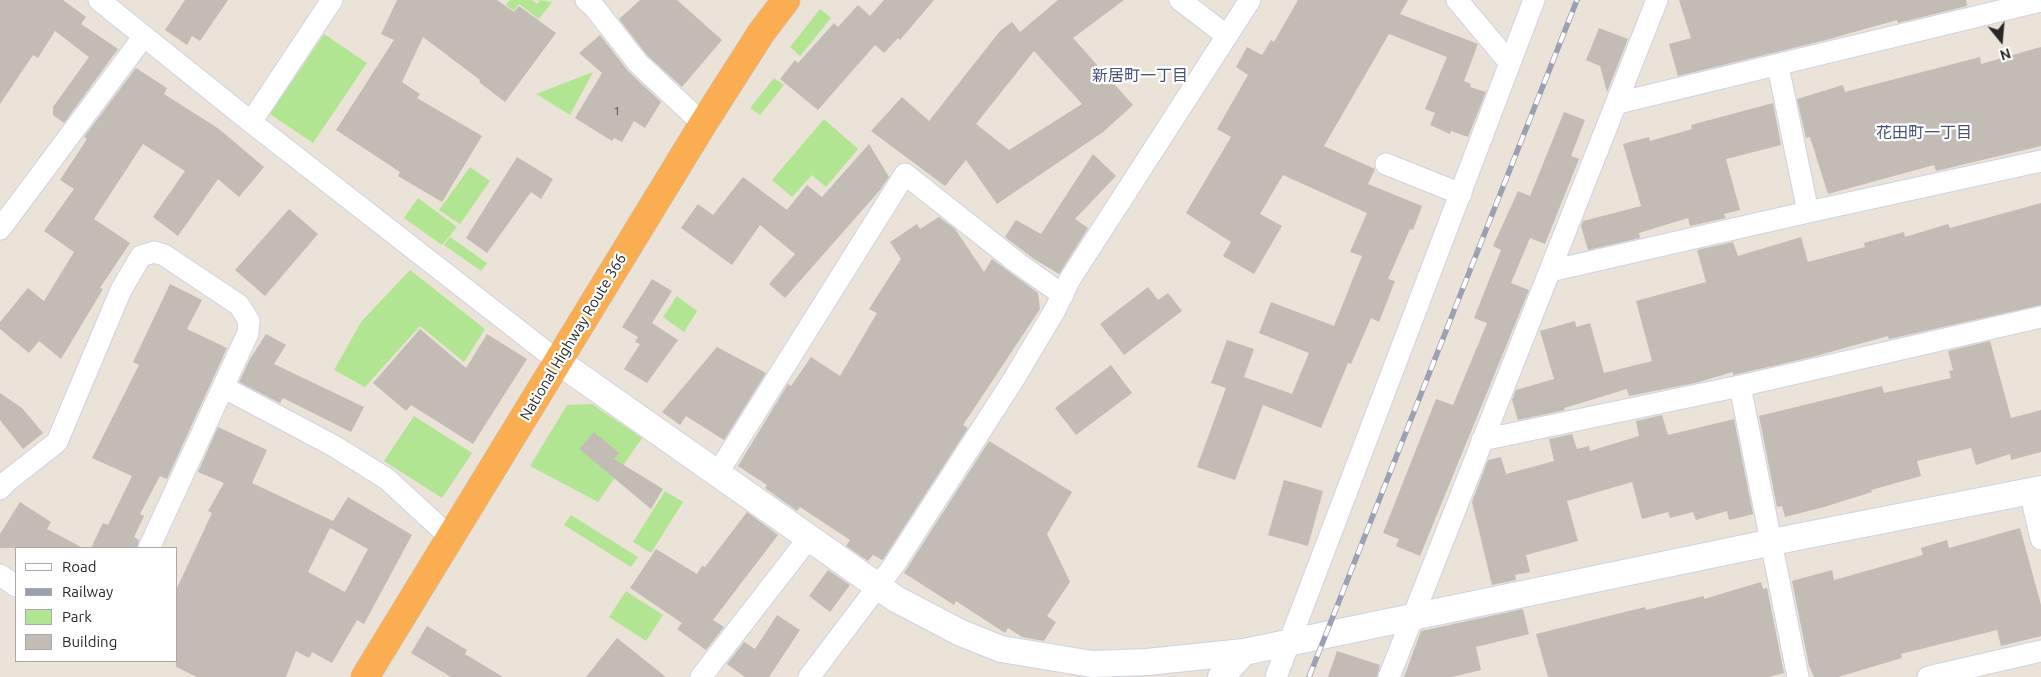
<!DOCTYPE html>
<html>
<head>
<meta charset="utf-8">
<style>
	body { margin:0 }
	#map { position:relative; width:2041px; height:677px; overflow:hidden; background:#ebe2d8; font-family:Ubuntu,sans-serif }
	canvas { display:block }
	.legend { position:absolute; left:15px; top:547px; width:162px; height:115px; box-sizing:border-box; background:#fff; border:1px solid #a9a9a9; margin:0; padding:6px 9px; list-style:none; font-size:15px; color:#282828 }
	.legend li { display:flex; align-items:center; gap:10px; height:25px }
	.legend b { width:25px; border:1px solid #a9a9a9 }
	.north { position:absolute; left:1976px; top:15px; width:50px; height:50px; -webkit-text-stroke:4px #fff; paint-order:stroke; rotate:163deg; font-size:14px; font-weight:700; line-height:20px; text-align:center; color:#282828 }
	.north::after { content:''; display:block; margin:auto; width:18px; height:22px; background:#282828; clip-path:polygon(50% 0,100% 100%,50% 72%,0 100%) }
</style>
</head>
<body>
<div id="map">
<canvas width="2041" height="677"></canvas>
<ul class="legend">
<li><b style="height:6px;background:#fff"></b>Road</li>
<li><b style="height:6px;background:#9ba0b3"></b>Railway</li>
<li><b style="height:14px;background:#b2e592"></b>Park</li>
<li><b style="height:14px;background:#c3bcb5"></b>Building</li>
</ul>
<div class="north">N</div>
</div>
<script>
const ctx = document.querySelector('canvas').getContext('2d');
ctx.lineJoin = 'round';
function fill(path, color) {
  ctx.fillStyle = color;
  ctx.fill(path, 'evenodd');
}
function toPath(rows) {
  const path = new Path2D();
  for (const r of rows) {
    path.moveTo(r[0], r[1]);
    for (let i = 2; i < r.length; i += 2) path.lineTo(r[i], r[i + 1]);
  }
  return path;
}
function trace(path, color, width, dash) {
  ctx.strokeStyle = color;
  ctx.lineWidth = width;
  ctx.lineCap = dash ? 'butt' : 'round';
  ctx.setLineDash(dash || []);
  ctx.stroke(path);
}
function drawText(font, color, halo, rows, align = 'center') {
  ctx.font = font + ' Ubuntu,"Noto Sans JP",sans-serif';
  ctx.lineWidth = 4.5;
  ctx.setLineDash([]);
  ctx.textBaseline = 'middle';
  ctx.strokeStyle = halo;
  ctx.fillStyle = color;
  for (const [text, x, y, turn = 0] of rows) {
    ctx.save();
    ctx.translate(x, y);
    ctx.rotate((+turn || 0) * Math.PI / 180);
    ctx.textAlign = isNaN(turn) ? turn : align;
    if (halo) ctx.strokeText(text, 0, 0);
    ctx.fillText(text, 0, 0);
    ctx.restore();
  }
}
const green = toPath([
	[510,0,532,0,537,4,540,0,552,2,539,19,519,4,514,11,506,5],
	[820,9,831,18,800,56,790,47],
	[324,34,367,63,313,143,270,114],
	[593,72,570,115,536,94],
	[774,78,784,85,760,115,750,108],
	[824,119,858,149,826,187,812,175,792,197,772,180],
	[470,167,490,181,460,224,439,210],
	[418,198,457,227,442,245,404,218],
	[450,237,487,263,481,271,444,245],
	[410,270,485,329,464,362,420,326,365,387,334,370,361,322],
	[677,296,697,311,684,332,663,317],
	[592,404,642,438,598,502,530,466,567,405],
	[414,416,472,453,442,498,384,461],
	[665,491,683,502,651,553,633,542],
	[571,515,638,557,631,567,564,525],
	[626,591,663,615,646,641,609,617]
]);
const building = toPath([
	[0,0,63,0,86,17,81,24,118,49,64,123,53,115,53,107,89,57,55,31,38,58,33,55,0,104],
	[185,0,228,0,200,41,192,36,187,45,165,30],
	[397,0,497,0,514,12,519,6,556,33,505,102,479,82,480,80,423,37,402,82,420,94,417,98,482,136,442,202,398,176,400,172,336,130,394,40,381,34],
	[640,0,677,0,722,40,682,87,647,55,619,19],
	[884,0,934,0,900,40,898,38,884,53,875,45,818,110,780,79,795,60,798,63,834,23,838,27,858,5,870,16],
	[1058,0,1124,0,1073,38,1133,105,1103,132,997,204,966,160,945,186,871,131,902,97,929,121,1000,31,1012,22,1020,32],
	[1034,51,1082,104,1009,150,976,124],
	[1298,0,1408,0,1400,14,1478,44,1464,81,1471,84,1470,87,1486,92,1468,137,1451,131,1450,134,1430,125,1435,113,1425,109,1447,57,1389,34,1324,146,1375,169,1368,184,1422,206,1413,230,1410,229,1388,279,1395,281,1379,322,1371,318,1351,364,1348,363,1321,428,1263,405,1235,480,1197,467,1226,388,1211,383,1227,340,1254,349,1244,377,1292,394,1309,353,1259,333,1271,302,1334,326,1362,256,1350,252,1367,213,1283,175,1260,214,1282,226,1254,274,1223,256,1231,242,1186,213,1231,137,1217,129,1248,75,1236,67,1247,47,1262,55,1271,40,1274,42],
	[1679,0,1966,0,1967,6,1898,23,1897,20,1826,40,1678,76,1669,44,1691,38],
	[1599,28,1628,39,1607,92,1600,66,1586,60],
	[600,35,628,71,661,102,645,128,634,121,622,142,614,138,612,141,575,118,602,73,579,53],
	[2041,47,2041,146,1936,171,1934,165,1828,194,1810,137,1806,138,1797,99,1843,85,1845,92,1980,57,1981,64],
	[136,68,167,88,164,94,219,129,264,167,239,197,218,179,178,236,153,217,185,171,143,144,94,219,130,243,100,288,103,289,61,359,39,341,29,353,0,329,0,322,28,288,44,301,74,252,44,231,74,189,60,180,87,139,84,137],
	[1773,103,1781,145,1726,159,1740,210,1724,214,1726,218,1690,226,1688,218,1639,233,1640,238,1588,250,1581,226,1583,221,1641,206,1623,144,1649,137,1650,141,1692,129,1691,125],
	[1564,112,1585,120,1571,156,1579,159,1545,244,1530,238,1511,283,1529,290,1420,556,1396,546,1399,539,1383,533,1436,399,1453,405,1487,323,1474,318,1501,250,1493,246,1518,191,1530,196],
	[869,144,889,177,880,190,785,298,769,284,795,254,760,225,732,265,681,228,698,204,713,215,743,177,787,210,807,185,822,197],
	[1093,154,1116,176,1075,219,1088,228,1059,274,1034,259,1005,237,1016,220,1041,234],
	[517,157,553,179,541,199,531,192,487,253,466,238],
	[2041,203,2041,305,1889,339,1888,336,1812,357,1733,375,1733,372,1695,383,1629,396,1627,389,1564,408,1565,410,1518,420,1512,400,1516,390,1554,379,1540,331,1575,321,1576,327,1590,323,1604,373,1652,361,1636,301,1706,282,1697,250,1733,242,1738,256,1801,237,1808,262,1865,247,1864,243,1904,232,1905,237,1948,224,1950,228],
	[289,209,318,234,265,296,235,270],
	[939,217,955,229,984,272,992,259,1038,293,1040,309,963,425,968,428,884,558,882,560,873,555,868,561,846,546,850,540,800,507,797,511,765,488,767,485,738,466,788,384,791,386,811,357,840,376,877,313,869,309,901,259,890,242,917,224,920,229],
	[652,279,672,291,652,323,678,340,647,383,624,369,640,344,635,342,638,337,622,327],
	[170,284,202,300,187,329,227,348,167,479,160,476,140,514,144,516,134,537,139,540,137,548,91,548,103,523,108,525,132,476,92,458,139,365,133,362],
	[1148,287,1158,300,1168,293,1182,311,1124,355,1100,324],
	[420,329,466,368,487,334,527,359,473,444,411,405,406,411,373,383],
	[266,334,286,345,274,364,364,407,351,432,283,398,280,403,239,382,250,359],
	[1990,341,2011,418,2041,410,2041,452,2011,460,2010,454,1976,465,1971,448,1917,461,1921,476,1871,490,1872,492,1824,507,1785,517,1782,506,1777,507,1759,416,1882,386,1884,393,1951,378,1949,371,1953,370,1948,351],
	[717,347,766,373,724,440,686,416,680,425,662,412],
	[1111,365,1132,393,1076,435,1055,408],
	[0,393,22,408,43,433,23,449,0,420],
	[1662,415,1668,435,1734,419,1753,514,1729,520,1727,511,1696,520,1693,512,1670,518,1668,512,1642,519,1632,482,1567,501,1578,541,1526,555,1530,572,1515,575,1516,580,1492,585,1472,502,1488,460,1501,457,1506,474,1554,461,1549,439,1572,434,1577,449,1589,446,1590,451,1639,436,1636,421],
	[218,427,267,450,252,483,333,521,348,497,412,535,364,624,357,620,332,663,312,652,309,658,296,651,286,677,197,677,176,667,176,590,212,513,208,511,224,483,198,472],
	[330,528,368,549,345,592,308,572],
	[594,432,619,453,614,459,663,489,651,509,579,449],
	[989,441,1072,492,1047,534,1070,582,1047,616,1056,622,1044,641,1022,637,1008,628,1005,633,956,601,954,605,904,573],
	[1284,480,1323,491,1308,546,1268,535],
	[20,502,51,522,47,529,83,548,0,548,0,534],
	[747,512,778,535,713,620,724,627,706,650,677,629,682,623,630,588,656,549,697,574,702,566,705,567],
	[2020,528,2041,605,2041,636,2001,646,1997,630,1901,654,1902,658,1838,677,1814,677,1809,666,1792,581,1832,570,1834,580,1923,555,1921,548,1947,540,1949,548],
	[828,570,850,585,830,612,809,596],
	[1761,582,1763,589,1767,588,1784,673,1768,677,1548,677,1536,634,1645,607,1646,610,1704,596,1704,599],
	[1523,609,1529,634,1476,647,1481,670,1452,677,1404,677,1421,631],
	[777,615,800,630,769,677,745,677,727,664,744,642,755,649],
	[427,626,467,650,465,654,503,677,451,677,411,653],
	[617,638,666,677,586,677],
	[1337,651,1380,665,1377,677,1328,677]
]);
const minor = toPath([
	[99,0,251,122,559,362],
	[586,0,594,7,638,63,703,124],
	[1180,0,1227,36],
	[1457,0,1509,62],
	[1778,66,1808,212],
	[1618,103,2041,1],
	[251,122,332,0],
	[1386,164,1461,194],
	[0,229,144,36],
	[1550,271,1808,212,2041,161],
	[1740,386,1798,677],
	[223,387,334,446,387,479,451,538],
	[1482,440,1740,386,2041,317],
	[717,474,905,174,1019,264,1063,295],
	[0,489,5,483,57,442,121,290,141,256,154,252,164,255,239,305,249,321,248,333,149,548],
	[2030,491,2041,539],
	[0,575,16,586],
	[701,677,808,539],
	[809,677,894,565,1012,382,1055,310,1070,279,1250,0],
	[1276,677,1534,0],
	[1389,677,1657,0],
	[1928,677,2041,651]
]);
const tertiary = toPath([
	[559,362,896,599,961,633,1001,649,1092,664,1147,662,1244,652,1797,537,2041,489],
	[1221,677,1244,652]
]);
const trunk = toPath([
	[365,677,703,124,761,33,786,0]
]);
const rail = toPath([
	[1309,677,1577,0]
]);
const numberNames = [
	["1",617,111]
];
const streetNames = [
	["National Highway Route 366",573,337,-59]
];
const neighbourhoodNames = [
	["新居町一丁目",1140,76],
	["花田町一丁目",1924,133]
];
fill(green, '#b2e592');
fill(building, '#c3bcb5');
trace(minor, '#ced2e2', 23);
trace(tertiary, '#ced2e2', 28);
trace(trunk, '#c3c3c3', 29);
trace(minor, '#fff', 21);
trace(tertiary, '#fff', 26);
trace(trunk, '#faae51', 28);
trace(rail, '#9ba0b3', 5.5);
trace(rail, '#fff', 4, [11]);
drawText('12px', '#4f4d4b', null, numberNames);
drawText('15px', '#282828', '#fff', streetNames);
drawText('16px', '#475279', '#fff', neighbourhoodNames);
</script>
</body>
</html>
